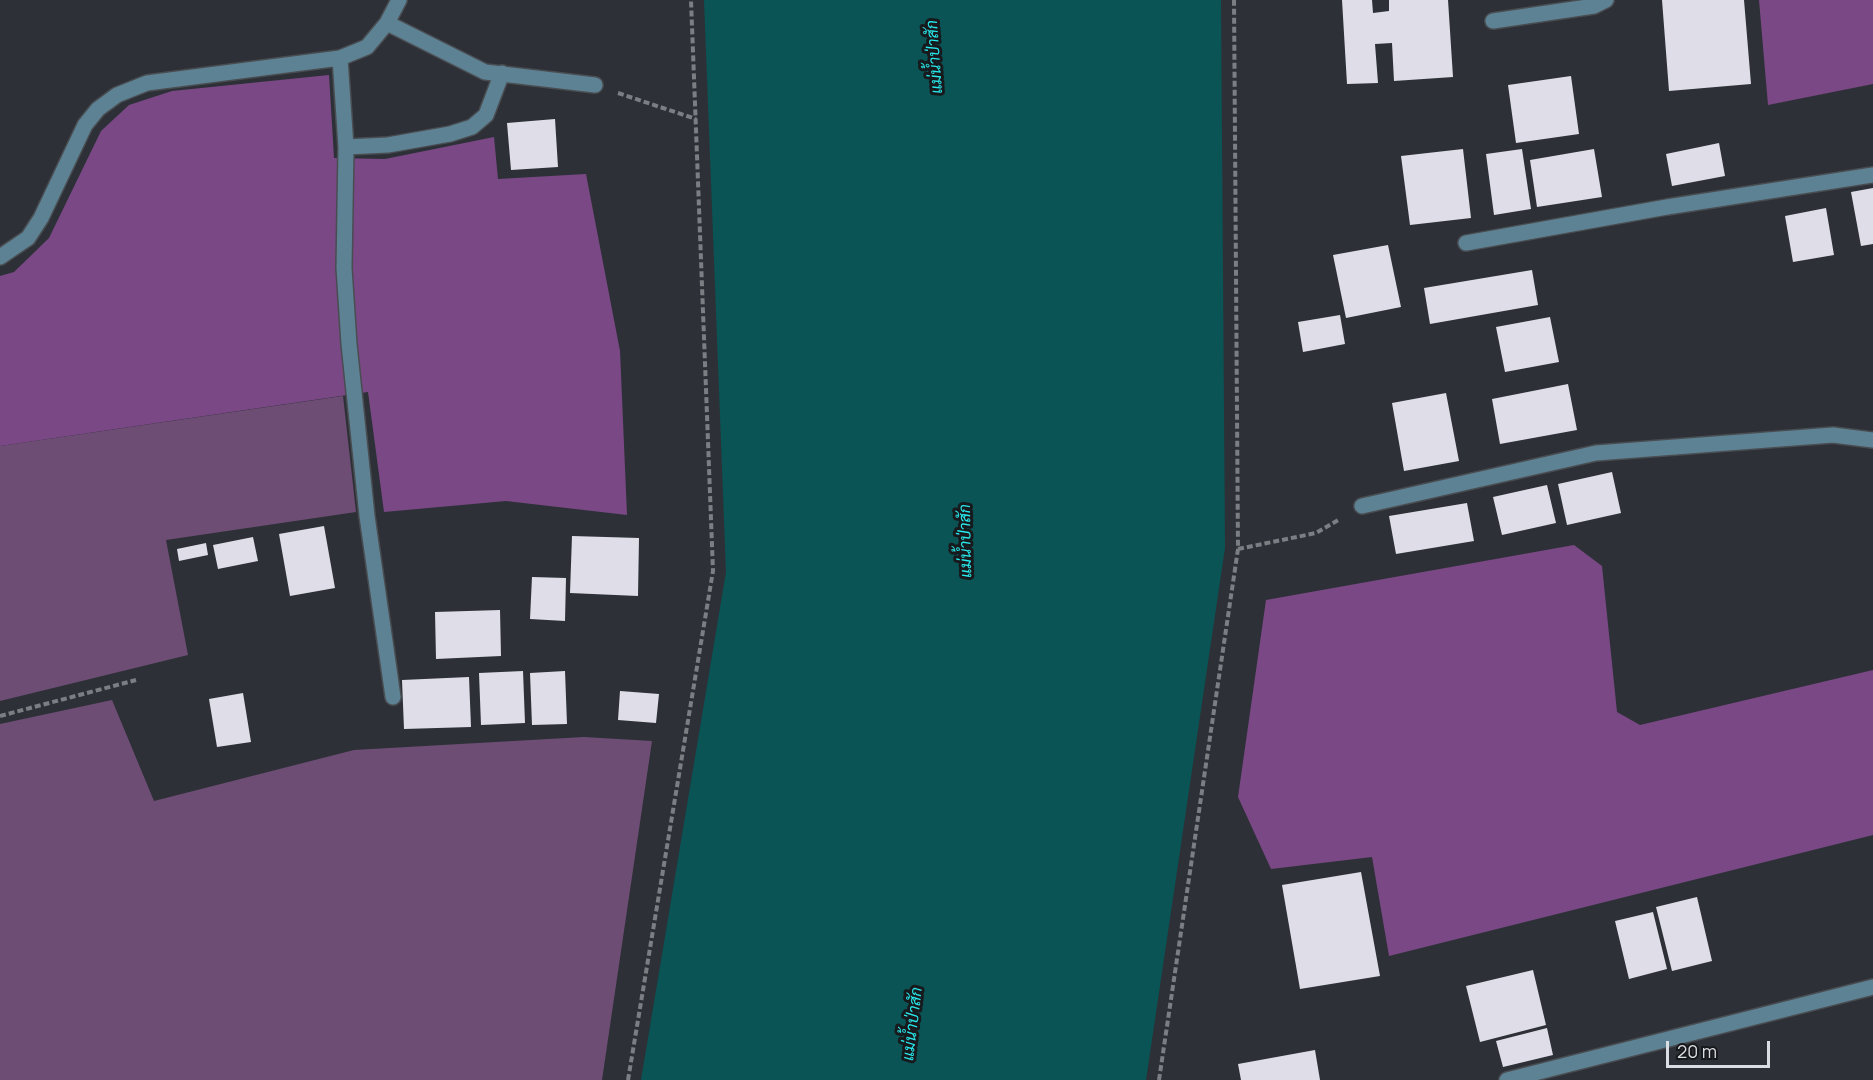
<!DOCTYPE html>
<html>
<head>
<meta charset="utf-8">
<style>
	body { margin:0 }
	#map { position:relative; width:1873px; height:1080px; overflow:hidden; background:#2d3137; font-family:Manrope,sans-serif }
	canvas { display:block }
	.scale { position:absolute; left:1666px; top:1041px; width:104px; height:27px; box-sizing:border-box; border:3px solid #dadde1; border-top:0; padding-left:8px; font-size:18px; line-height:21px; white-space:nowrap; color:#dadde1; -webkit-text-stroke:4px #17191c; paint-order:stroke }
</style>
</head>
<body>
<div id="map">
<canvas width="1873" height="1080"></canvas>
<div class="scale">20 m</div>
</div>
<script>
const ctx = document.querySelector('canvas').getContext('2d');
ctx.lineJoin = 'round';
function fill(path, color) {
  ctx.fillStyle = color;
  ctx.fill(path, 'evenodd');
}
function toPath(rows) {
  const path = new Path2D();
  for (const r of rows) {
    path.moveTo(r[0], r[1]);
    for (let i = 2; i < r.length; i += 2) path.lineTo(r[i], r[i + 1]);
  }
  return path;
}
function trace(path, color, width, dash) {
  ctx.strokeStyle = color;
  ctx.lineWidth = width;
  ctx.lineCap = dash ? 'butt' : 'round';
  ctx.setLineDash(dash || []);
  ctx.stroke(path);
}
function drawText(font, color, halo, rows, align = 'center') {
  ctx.font = font + ' Manrope,Sarabun,sans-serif';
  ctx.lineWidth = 6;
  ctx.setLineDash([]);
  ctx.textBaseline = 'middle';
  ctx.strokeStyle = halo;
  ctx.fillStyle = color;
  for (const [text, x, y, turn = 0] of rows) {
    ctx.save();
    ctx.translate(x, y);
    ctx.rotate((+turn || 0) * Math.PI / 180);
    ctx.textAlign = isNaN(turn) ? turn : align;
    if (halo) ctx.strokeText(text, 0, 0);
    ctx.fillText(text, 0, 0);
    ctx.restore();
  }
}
const green = toPath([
	[343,396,356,512,166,540,188,655,0,701,0,446],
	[112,700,154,801,354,750,584,737,652,741,602,1080,0,1080,0,724]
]);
const forest = toPath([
	[1759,0,1873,0,1873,84,1768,105],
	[329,75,334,158,385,159,494,137,498,179,586,174,620,351,627,515,506,501,384,512,368,392,0,446,0,276,14,272,49,238,101,131,129,105,172,91],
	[1574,545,1602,566,1617,712,1640,725,1873,670,1873,835,1389,956,1372,857,1271,869,1238,797,1266,600]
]);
const water = toPath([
	[704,0,1221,0,1225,548,1146,1080,641,1080,726,572]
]);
const building = toPath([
	[1342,0,1372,0,1373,13,1389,11,1389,0,1448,0,1453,77,1394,81,1392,43,1375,44,1378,83,1347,84],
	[1662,0,1744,0,1751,84,1669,91],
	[1571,76,1579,134,1516,143,1508,85],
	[555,119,558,167,511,170,507,123],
	[1719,143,1725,176,1672,186,1666,154],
	[1463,149,1471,218,1410,225,1401,156],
	[1522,149,1531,209,1494,215,1486,154],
	[1594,149,1602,197,1537,207,1530,160],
	[1873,188,1873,244,1861,246,1851,192],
	[1826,208,1834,255,1793,262,1785,216],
	[1388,245,1401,307,1346,318,1333,255],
	[1532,270,1538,305,1430,324,1424,288],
	[1340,315,1345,344,1303,352,1298,322],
	[1550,317,1559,362,1505,372,1496,327],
	[1568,384,1577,430,1500,444,1492,399],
	[1446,393,1459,461,1404,471,1392,403],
	[1612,472,1621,513,1567,525,1558,484],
	[1547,485,1556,523,1502,535,1493,497],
	[1467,503,1474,541,1396,554,1389,516],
	[324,526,335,588,290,596,279,534],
	[572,536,639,538,638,596,570,593],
	[253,537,258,561,218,569,213,545],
	[206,543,208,555,179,561,177,549],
	[532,577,566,578,565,621,530,619],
	[500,610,501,656,436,659,435,612],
	[523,671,525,723,481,725,479,673],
	[565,671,567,724,532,725,530,673],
	[469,677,471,727,404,729,402,680],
	[620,691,659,694,656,723,618,720],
	[243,693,251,742,217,747,209,699],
	[1361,872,1380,976,1300,989,1282,885],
	[1697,897,1712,961,1672,971,1656,907],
	[1653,912,1667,969,1629,979,1615,921],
	[1533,970,1546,1025,1480,1042,1466,986],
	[1547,1028,1553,1055,1503,1067,1496,1041],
	[1315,1050,1320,1080,1241,1080,1238,1064]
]);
const path = toPath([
	[618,93,696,119],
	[1238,549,1316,533,1340,519],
	[0,716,136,680],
	[628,1080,713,571,691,0],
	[1159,1080,1238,549,1234,0]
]);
const minor = toPath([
	[1493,21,1594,6,1606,0],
	[387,23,485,72,595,85],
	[340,58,346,147,344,268,349,344,367,516,393,697],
	[346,147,388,145,450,134,472,127,486,115,502,73],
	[1466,243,1667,207,1873,175],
	[0,257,28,238,41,218,85,125,98,109,117,95,147,83,340,58,367,47,387,23,399,0],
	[1362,506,1596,453,1833,435,1873,440],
	[1507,1080,1873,987]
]);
const waterNames = [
	["แม่น้ำป่าสัก",935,57,-94],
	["แม่น้ำป่าสัก",966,541,-91],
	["แม่น้ำป่าสัก",913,1024,-83]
];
fill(green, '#6d4d74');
fill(forest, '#7a4885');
fill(water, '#0a5455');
fill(building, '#dfdee8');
trace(minor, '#494d52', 18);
trace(path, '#7b7f84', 4, [6, 3]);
trace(minor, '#5d8293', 15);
drawText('italic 16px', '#28e9ec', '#17191c', waterNames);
</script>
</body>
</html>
